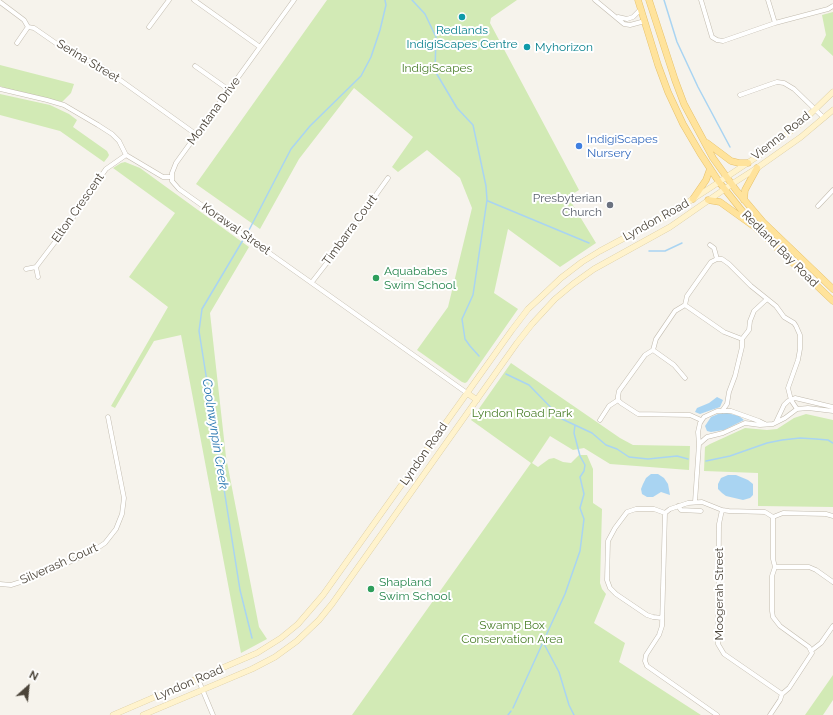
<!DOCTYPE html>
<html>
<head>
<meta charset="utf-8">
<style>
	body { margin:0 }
	#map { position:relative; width:833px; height:715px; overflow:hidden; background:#f6f3ec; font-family:Raleway,sans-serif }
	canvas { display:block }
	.north { position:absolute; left:8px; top:667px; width:40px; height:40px; -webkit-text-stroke:3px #fff; paint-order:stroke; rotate:27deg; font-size:11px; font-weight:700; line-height:16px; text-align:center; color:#4b4439 }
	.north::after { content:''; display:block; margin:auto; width:14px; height:18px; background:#4b4439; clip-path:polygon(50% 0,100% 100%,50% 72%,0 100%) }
</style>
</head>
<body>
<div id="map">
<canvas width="833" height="715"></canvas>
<div class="north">N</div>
</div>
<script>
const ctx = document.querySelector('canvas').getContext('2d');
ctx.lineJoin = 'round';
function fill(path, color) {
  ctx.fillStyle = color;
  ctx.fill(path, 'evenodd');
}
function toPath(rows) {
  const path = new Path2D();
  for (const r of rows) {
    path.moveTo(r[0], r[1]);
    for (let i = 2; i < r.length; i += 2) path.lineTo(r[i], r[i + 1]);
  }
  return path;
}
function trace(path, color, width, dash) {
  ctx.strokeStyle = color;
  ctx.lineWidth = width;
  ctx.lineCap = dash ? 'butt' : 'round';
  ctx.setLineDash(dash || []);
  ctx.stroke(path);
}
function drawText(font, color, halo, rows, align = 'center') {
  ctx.font = font + ' Raleway,sans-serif';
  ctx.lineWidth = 4;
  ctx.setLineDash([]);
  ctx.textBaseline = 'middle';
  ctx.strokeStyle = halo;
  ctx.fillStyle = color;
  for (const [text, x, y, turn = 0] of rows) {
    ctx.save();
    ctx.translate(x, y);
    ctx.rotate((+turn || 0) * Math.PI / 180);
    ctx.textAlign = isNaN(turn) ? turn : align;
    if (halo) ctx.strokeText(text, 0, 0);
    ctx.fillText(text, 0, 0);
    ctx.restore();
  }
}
const green = toPath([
	[327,0,517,0,491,18,490,23,579,190,568,197,596,243,560,267,508,229,494,293,518,309,467,382,465,383,462,382,417,350,448,307,472,208,460,178,427,150,398,172,392,167,413,137,354,88,299,159,260,229,196,184],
	[833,12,833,56,821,45,826,35,822,15],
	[0,65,74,84,71,93,62,102,5,88,0,86],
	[0,94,50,105,69,114,77,120,73,127,107,151,109,155,108,157,104,162,60,131,0,115],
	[125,162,140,168,249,247,210,313,226,457,259,627,267,639,241,653,181,335,154,341,115,408,111,406,168,307,129,277,175,213,113,168,121,163],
	[511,363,620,438,633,445,690,446,689,470,610,464,584,448,573,450,550,436,532,463,538,467,549,459,554,458,563,462,571,463,579,455,587,455,593,469,593,503,602,509,600,583,602,589,606,594,594,623,625,643,619,662,701,715,352,715,531,463,471,420],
	[806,414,833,420,833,507,758,506,758,473,704,471,705,447,710,444,745,428,767,430,777,429,794,418],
	[833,675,833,700,823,715,805,715]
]);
const water = toPath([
	[717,397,723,400,720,407,700,414,695,412,697,408,709,403],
	[727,413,739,416,744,420,724,430,711,432,707,431,705,426,711,417,718,414],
	[651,474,658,474,664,478,668,484,670,495,661,492,653,497,647,497,642,494,641,489,643,484,646,478],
	[728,475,736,475,748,480,753,484,753,495,750,498,743,500,726,496,722,493,718,489,718,484,721,478]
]);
const stream = toPath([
	[412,0,425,14,436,37,435,71,457,108,473,125,486,186,487,200,473,295,462,319,465,339,470,346,479,356],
	[664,0,677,42,698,87,730,147],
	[488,201,589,243],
	[248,232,291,149,310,126,361,76,371,57,380,30,386,5,385,0],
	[243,240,202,309,199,331,240,590,252,638],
	[649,251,665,251,682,243],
	[506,374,529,385,562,419,592,433,606,445,617,449,629,457,648,459,677,456,688,459],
	[706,461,730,456,767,443,782,440,800,438,816,439,828,440,833,443],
	[543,642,559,672,569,705,574,715],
	[513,708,565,594,580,551,584,519,580,508,584,494,580,477,584,471,585,465,580,456,574,433,575,425],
	[508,715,511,711]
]);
const minor = toPath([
	[194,0,260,47],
	[294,0,176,163,172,173,172,181,179,189,467,393],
	[595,0,624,24,630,25,645,21],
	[701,0,712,37,717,40,723,41,775,23,828,9,833,6],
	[768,0,775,23],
	[0,2,24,20,28,27,34,28,60,46,102,67,197,135],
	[618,17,627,19,633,17,641,9],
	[149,27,169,0],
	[17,43,28,27],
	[195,66,229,90],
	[0,89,47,100,64,105,98,125,112,134,119,141,126,155,163,177,171,177],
	[740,95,771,84,777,82,784,83,794,89,824,118],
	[818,206,833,190],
	[710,245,714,248,717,259],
	[36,267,55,242,70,223,77,210,106,169,126,155],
	[26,269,36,267,38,277],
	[312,282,333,255,388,178],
	[742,339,749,330,750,321,754,311,767,299],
	[653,350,656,339,675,311,685,305],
	[685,378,674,365,653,350,645,355,619,391,618,396,618,400,621,403,638,414,690,415,701,420],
	[722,411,727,404,729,392,735,376,742,347,742,339,724,332,685,305,687,296,711,262,717,259,722,259,729,264,751,286,776,306,784,317,794,323,796,326,800,335,800,349,798,360,788,388,791,400,797,409],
	[600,420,609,406,618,400],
	[776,422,784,405,788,401,795,398,833,407],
	[699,444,707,437,723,433,745,423,760,425,773,424,785,418,797,409,808,408,833,411],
	[695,502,699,444,698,432,700,423,704,417,717,411,731,411,759,421,765,424],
	[678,506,681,510,701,511],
	[722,510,719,524,718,644,724,654,782,694],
	[773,517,783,513,826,514,833,516],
	[775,567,809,567,816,570,833,582],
	[0,584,11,585,33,578,90,553,105,543,116,529,122,514,124,498,108,417],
	[662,618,653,617,647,615,616,594,610,588,607,580,608,541,615,528,627,512,636,509,654,509,665,513],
	[812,650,821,643,833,626],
	[198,679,213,715],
	[717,715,647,666,645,661,646,655,659,635,662,626,665,513,670,509,688,503,702,502,722,510,729,511,765,512,773,517,773,559,775,567,772,576,772,611,773,617,780,626,809,647,812,653,789,688,782,694,780,700,770,715]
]);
const secondary = toPath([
	[467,393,477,400],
	[113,715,257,653,281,638,298,624,323,595,512,330,528,309,541,297,561,278,582,262,600,251,671,213,710,188,767,150,800,124,833,92],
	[143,715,252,669,275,657,297,641,319,620,332,604,517,343,532,324,555,299,573,284,594,269,670,227,732,184,757,168,801,137,833,110]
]);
const primary = toPath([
	[638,0,658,65,668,92,683,124,700,153,719,182,755,227,833,301],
	[649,0,675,80,684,104,713,158,736,190,763,222,833,289],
	[707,143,731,161,739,163,748,163],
	[693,199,706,180,710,169],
	[708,200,720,202,752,225],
	[744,200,745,190,757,168]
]);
const markers = [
	[462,17,4,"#0f9aa8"],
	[527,47,4,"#0f9aa8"],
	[579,146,4,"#3f7fe0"],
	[610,205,4,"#6b7280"],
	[376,278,4,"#2e9e5b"],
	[371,589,4,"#2e9e5b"]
];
const cultureNames = [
	["Redlands",462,30],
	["IndigiScapes Centre",462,44],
	["Myhorizon",535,47,"left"]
];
const streetNames = [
	["Serina Street",88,61,31],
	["Montana Drive",214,111,-54],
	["Vienna Road",781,136,-38],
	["Elton Crescent",78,208,-55],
	["Lyndon Road",656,220,-29],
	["Korawal Street",236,229,35],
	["Timbarra Court",350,230,-54],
	["Redland Bay Road",780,249,45],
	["Lyndon Road",424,454,-55],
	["Silverash Court",59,564,-24],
	["Moogerah Street",719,594,-90],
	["Lyndon Road",189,683,-23]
];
const parkNames = [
	["IndigiScapes",437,68],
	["Lyndon Road Park",522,413],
	["Swamp Box",512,625],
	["Conservation Area",512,639]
];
const shopNames = [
	["IndigiScapes",587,139],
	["Nursery",587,153]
];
const worshipNames = [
	["Presbyterian",602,198],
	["Church",602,212]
];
const leisureNames = [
	["Aquababes",384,271],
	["Swim School",384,285],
	["Shapland",379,582],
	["Swim School",379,596]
];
const waterNames = [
	["Coolnwynpin Creek",215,434,81]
];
fill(green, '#d2eab5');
fill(water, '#a9d4f2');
trace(stream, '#a9d4f2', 1.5);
trace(minor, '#c2bbae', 5);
trace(secondary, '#d6c79b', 6);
trace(primary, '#e6c16a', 7);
trace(minor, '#fff', 4);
trace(secondary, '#fff3cd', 5.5);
trace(primary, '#ffe39c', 6);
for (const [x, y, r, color] of markers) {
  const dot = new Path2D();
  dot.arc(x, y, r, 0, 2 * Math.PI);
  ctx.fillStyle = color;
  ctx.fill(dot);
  trace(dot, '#fff', 1.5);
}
drawText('12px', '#0d838f', '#fff', cultureNames);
drawText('12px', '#4b4439', '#fff', streetNames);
drawText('12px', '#4a7f2a', '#fff', parkNames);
drawText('12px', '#366cbe', '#fff', shopNames, 'left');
drawText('12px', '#5b616d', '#fff', worshipNames, 'right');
drawText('12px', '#27864d', '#fff', leisureNames, 'left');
drawText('italic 13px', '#2e7ab2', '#fff', waterNames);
</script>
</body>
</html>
